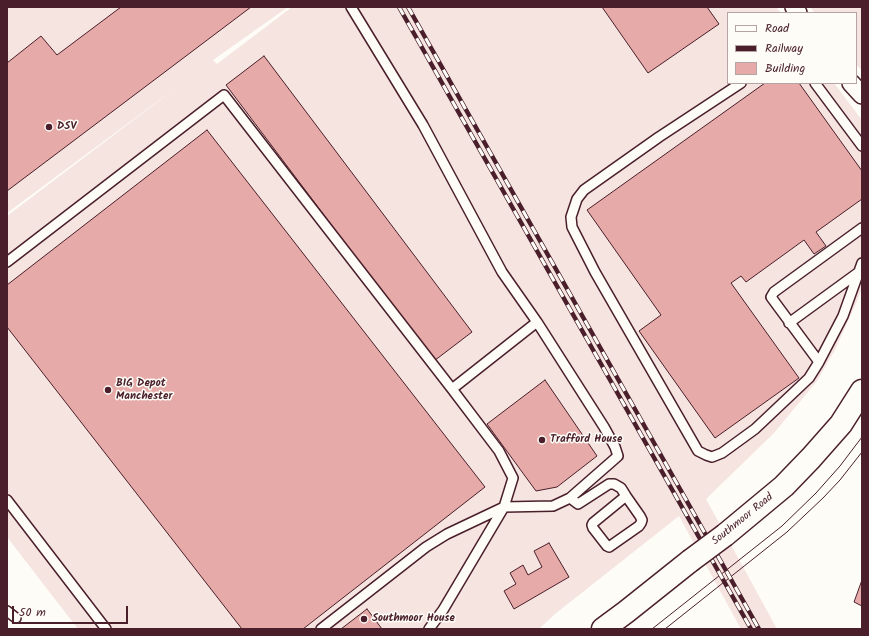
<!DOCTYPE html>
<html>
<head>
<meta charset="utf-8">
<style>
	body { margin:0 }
	#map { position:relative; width:869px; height:636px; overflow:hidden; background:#fdfcf7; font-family:Kalam,sans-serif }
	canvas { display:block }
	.frame { position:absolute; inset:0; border:8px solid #4a1f2b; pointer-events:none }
	.legend { position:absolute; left:727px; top:12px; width:130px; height:72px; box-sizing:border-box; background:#fdfcf7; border:1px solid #b5a4a5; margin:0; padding:5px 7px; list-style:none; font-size:12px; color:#4a1f2b }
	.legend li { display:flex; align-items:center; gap:8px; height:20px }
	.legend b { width:20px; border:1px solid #b5a4a5 }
	.scale { position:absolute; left:12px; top:606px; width:116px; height:18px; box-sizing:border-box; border:2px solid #4a1f2b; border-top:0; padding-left:5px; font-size:12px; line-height:14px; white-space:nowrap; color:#4a1f2b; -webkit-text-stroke:3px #fdfcf7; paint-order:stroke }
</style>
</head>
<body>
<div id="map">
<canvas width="869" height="636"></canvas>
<div class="frame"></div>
<ul class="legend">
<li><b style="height:5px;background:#fdfcf7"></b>Road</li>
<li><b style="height:5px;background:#4a1f2b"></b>Railway</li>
<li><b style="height:11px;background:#e6aba9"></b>Building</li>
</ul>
<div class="scale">50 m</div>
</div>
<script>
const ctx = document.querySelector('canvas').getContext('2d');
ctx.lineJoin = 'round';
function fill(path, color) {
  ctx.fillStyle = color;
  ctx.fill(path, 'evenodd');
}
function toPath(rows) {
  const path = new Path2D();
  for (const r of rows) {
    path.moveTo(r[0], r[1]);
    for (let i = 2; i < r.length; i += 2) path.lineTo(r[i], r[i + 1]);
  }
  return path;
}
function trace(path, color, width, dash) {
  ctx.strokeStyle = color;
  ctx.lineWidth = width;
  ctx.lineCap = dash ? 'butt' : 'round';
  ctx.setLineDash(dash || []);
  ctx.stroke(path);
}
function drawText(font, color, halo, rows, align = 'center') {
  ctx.font = font + ' Kalam,sans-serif';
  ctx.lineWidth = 3;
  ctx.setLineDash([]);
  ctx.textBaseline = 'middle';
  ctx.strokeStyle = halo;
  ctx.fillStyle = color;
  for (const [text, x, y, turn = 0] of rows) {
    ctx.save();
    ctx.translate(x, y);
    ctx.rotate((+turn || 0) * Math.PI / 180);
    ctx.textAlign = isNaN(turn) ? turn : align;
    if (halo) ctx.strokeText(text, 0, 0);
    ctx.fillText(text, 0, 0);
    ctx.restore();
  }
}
const built = toPath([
	[7,7,288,7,213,60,217,64,292,7,776,7,781,13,728,13,728,83,834,83,862,120,862,288,858,299,835,350,817,381,774,433,706,499,777,629,741,629,679,516,555,614,539,629,78,629,7,537,7,216,181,84,7,213],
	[810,7,862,7,862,70,856,65,856,13,815,13]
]);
const building = toPath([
	[121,7,251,7,7,191,7,63,41,36,57,55,121,7],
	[602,7,707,7,719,24,648,73,602,7],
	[264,56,472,332,434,361,226,85,264,56],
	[765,83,799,83,862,171,862,199,816,232,826,246,814,254,804,240,746,282,741,276,731,283,799,378,715,438,639,331,661,315,587,210,765,83],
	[207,130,485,487,303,629,242,629,7,327,7,285,207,130],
	[545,380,597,456,557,487,536,491,487,424,545,380],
	[549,543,569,577,514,609,504,591,516,584,510,573,523,565,528,575,542,567,534,551,549,543],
	[862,580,862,606,854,602,862,580],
	[367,609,382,629,341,629,367,609]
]);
const lane = toPath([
	[351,7,423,125,502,272,537,322,604,427,615,447,618,456,570,498,553,506,504,507,443,610,429,629],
	[741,83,659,137,584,190,577,199,571,217,572,227,595,272,698,451,706,455,712,457,722,453,755,429,809,378,819,362,843,316,862,263],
	[815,83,862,146],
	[7,262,224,95,452,389,499,451,513,478,504,507,447,534,426,547,321,629],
	[789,323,859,272],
	[819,362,771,297,774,292,862,228],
	[452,389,537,322],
	[570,498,578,504,609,484,614,484,621,488,626,496,640,516,642,520,641,523,639,526,609,547,607,546,593,528,592,525,593,523,626,496],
	[7,500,106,629],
	[7,611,16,618]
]);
const street = toPath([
	[794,7,798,13],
	[851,83,862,95]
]);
const secondary = toPath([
	[725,535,784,486,811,458,841,424,862,391],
	[603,629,626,612,690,561]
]);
const tram = toPath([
	[652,629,782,526,816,493,840,466,862,437],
	[665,629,787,532,823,498,840,480,862,452]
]);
const rail = toPath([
	[399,7,751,629],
	[408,7,759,629]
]);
const secondaryBridge = toPath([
	[690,561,725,535]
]);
const markers = [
	[49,127,4,"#4a1f2b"],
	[108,390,4,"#4a1f2b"],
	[542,440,4,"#4a1f2b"],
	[364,619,4,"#4a1f2b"]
];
const poiNames = [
	["DSV",57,127],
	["BIG Depot",116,384],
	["Manchester",116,397],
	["Trafford House",550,440],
	["Southmoor House",372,619]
];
const streetNames = [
	["Southmoor Road",743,520,-39]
];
fill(built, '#f6e4e0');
fill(building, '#e6aba9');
trace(building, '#4a1f2b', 1);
trace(lane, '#4a1f2b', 12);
trace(street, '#4a1f2b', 20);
trace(secondary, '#4a1f2b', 25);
trace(lane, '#fdfcf7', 9);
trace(street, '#fdfcf7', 17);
trace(secondary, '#fdfcf7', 22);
trace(tram, '#4a1f2b', 1);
trace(rail, '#4a1f2b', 4.5);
trace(rail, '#fdfcf7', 3, [9]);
trace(secondaryBridge, '#4a1f2b', 25, []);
trace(secondaryBridge, '#fdfcf7', 22);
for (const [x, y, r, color] of markers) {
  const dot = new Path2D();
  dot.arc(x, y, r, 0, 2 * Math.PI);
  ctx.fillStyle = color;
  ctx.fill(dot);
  trace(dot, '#fdfcf7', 1.5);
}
drawText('bold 11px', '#4a1f2b', '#fdfcf7', poiNames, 'left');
drawText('11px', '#4a1f2b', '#fdfcf7', streetNames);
</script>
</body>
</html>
